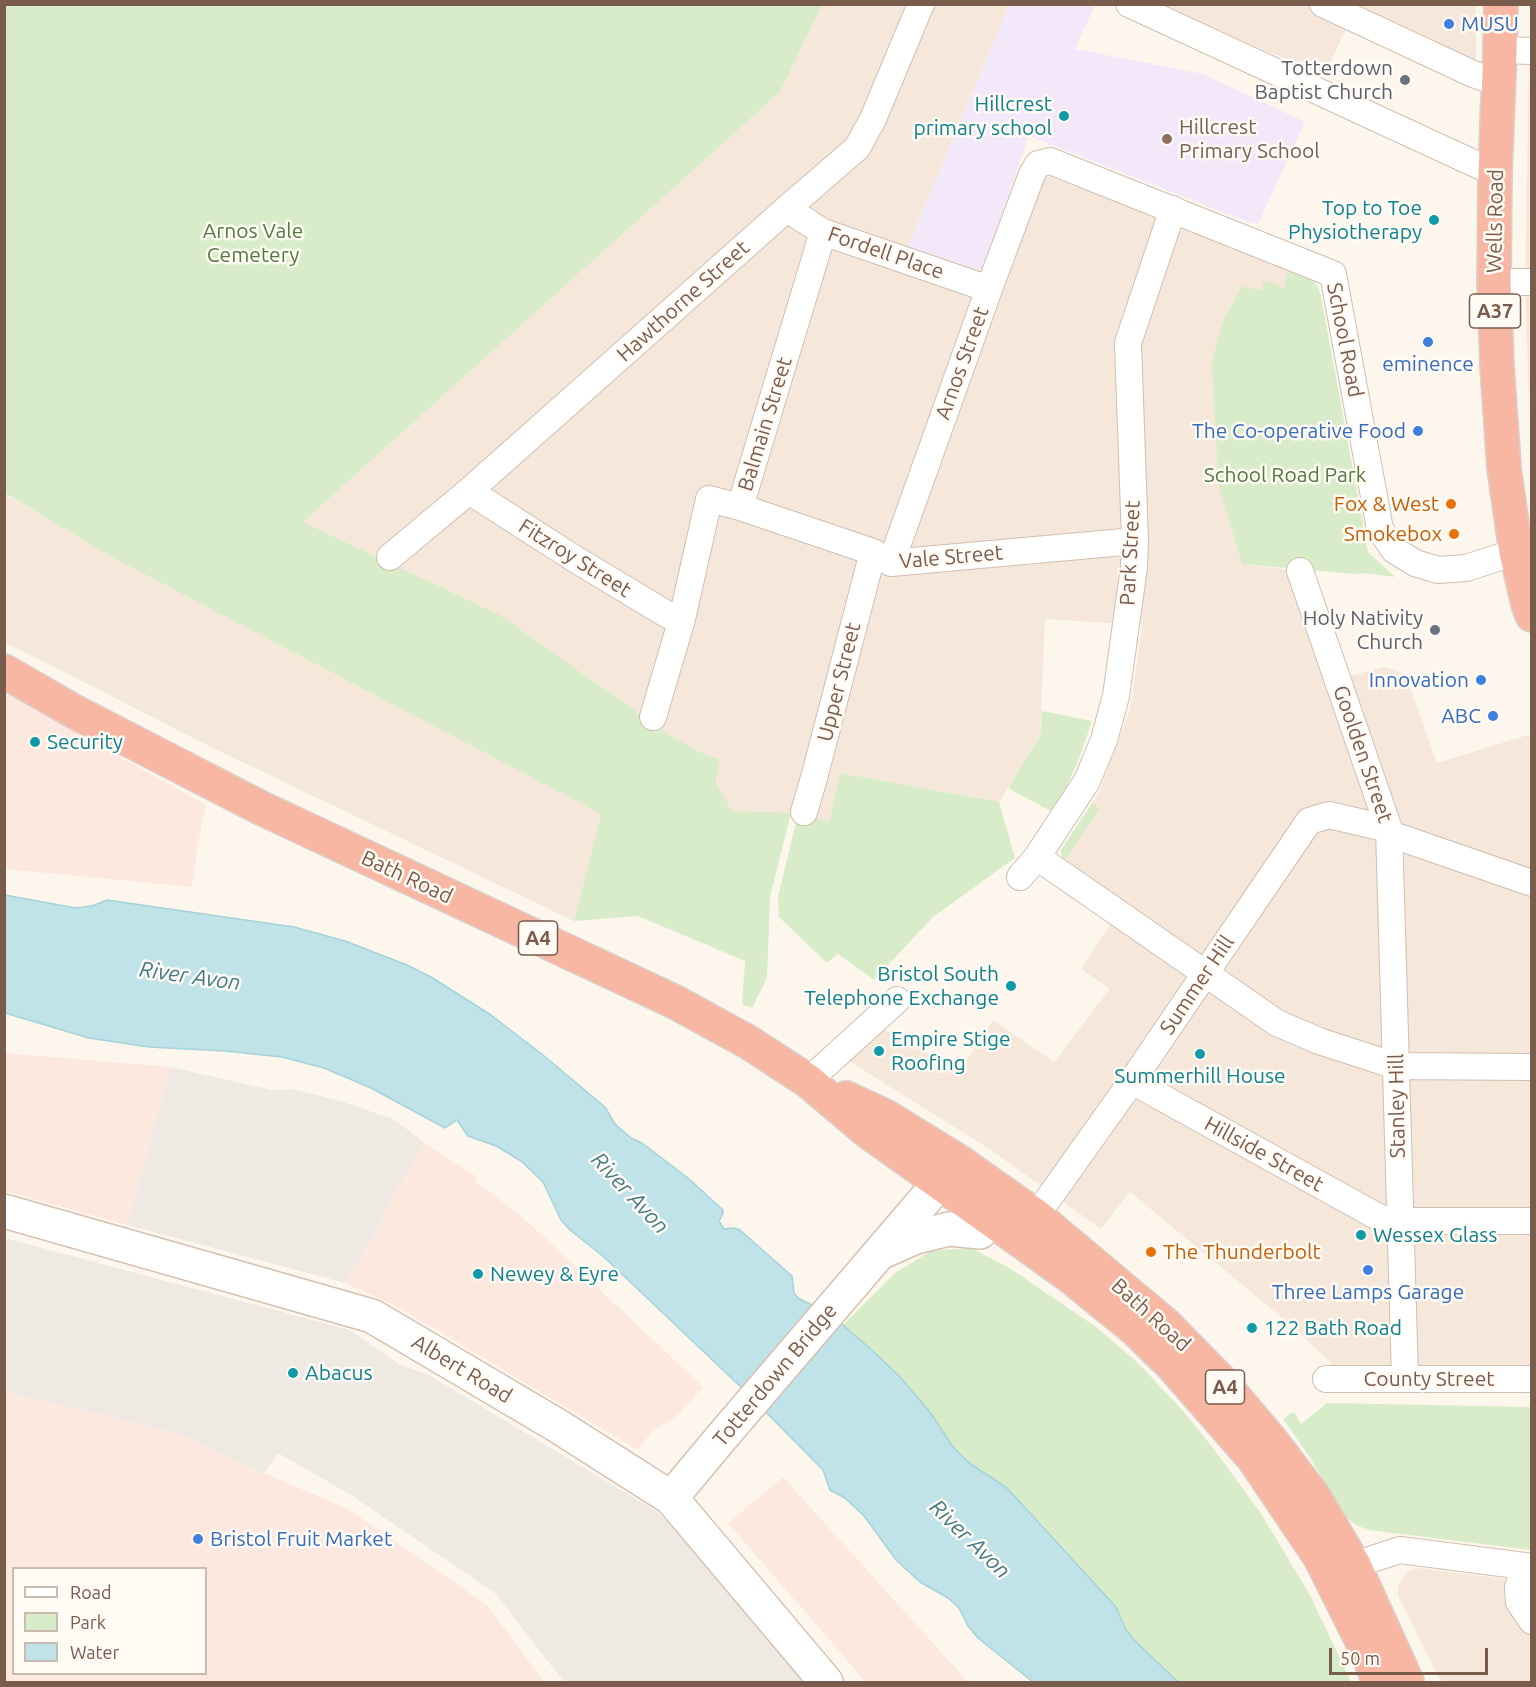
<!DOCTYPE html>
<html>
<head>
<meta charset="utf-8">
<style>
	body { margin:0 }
	#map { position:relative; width:1536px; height:1687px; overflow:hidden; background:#fdf6ec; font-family:Ubuntu,sans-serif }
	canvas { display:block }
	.frame { position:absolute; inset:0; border:6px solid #7a5c4d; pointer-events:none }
	.legend { position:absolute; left:12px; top:1567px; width:195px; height:108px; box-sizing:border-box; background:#fffaf3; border:2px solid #cabbb1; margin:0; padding:8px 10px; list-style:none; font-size:18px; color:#7a5c4d }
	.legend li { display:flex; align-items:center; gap:12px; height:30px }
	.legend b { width:30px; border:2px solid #cabbb1 }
	.scale { position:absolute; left:1329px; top:1648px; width:159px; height:27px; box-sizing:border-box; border:3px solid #7a5c4d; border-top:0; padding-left:8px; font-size:18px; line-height:21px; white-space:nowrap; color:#7a5c4d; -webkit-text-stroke:4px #fffaf3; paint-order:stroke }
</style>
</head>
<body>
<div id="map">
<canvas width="1536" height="1687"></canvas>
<div class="frame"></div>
<ul class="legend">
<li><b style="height:8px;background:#fff"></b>Road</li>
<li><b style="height:16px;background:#d8ecc9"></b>Park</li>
<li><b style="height:16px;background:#bfe3e8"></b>Water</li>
</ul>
<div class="scale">50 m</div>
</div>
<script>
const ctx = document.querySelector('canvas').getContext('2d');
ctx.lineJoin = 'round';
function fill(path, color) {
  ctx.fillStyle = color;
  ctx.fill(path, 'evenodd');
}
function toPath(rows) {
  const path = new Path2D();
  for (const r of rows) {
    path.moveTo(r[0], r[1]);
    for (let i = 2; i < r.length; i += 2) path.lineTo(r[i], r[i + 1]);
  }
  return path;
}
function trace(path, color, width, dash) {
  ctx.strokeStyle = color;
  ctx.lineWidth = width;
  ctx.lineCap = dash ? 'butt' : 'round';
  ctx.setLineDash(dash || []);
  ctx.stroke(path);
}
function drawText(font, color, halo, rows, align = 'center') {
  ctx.font = font + ' Ubuntu,sans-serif';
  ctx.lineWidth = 5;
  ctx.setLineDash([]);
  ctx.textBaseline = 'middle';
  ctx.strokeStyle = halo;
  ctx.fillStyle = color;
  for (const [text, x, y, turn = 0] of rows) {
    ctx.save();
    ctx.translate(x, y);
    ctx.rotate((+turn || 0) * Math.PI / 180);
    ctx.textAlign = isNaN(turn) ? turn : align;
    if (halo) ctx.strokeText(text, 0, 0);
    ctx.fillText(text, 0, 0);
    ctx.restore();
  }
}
const residential = toPath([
	[822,5,1009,5,908,246,982,271,1031,213,1044,175,1186,228,1255,256,1288,271,1283,288,1265,281,1262,290,1242,286,1222,323,1212,360,1242,564,1289,570,1331,681,1385,667,1405,674,1437,763,1531,734,1531,1370,1413,1366,1334,1366,1291,1325,1130,1192,1101,1229,991,1150,846,1059,881,1028,960,1071,993,1020,1054,1062,1110,989,1081,969,1124,903,1063,863,1061,850,1099,793,1130,709,1143,621,1107,623,1045,619,1040,736,999,802,840,773,829,822,798,814,731,811,716,783,718,759,698,751,668,734,500,615,303,522,780,92],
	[1161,5,1476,5,1476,68,1359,10,1342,37,1324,76],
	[1530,5,1532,5,1531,455,1525,290],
	[4,493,110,556,601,814,574,921,213,748,5,642],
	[1417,1568,1531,1582,1531,1682,1441,1682,1398,1595,1398,1586,1406,1573]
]);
const commercial = toPath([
	[5,692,206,805,198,843,192,887,5,869],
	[4,1053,171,1067,127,1225,5,1191],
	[424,1142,477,1177,475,1181,515,1211,543,1236,703,1387,677,1416,652,1431,638,1450,396,1306,345,1283,386,1215,383,1212],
	[5,1392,105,1415,184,1436,264,1473,348,1509,487,1605,544,1682,5,1682],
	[14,1568,206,1568,206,1674,14,1674],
	[783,1477,968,1682,866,1682,728,1523]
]);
const industrial = toPath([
	[171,1067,271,1090,293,1089,340,1101,393,1119,424,1142,384,1212,386,1215,345,1283,127,1225],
	[4,1238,350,1330,400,1365,429,1375,656,1511,680,1533,806,1682,564,1682,495,1593,351,1495,278,1453,264,1473,184,1436,105,1415,5,1392]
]);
const education = toPath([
	[1009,5,1095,5,1075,49,1203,74,1305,122,1258,224,1243,220,1029,136,982,271,908,246]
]);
const green = toPath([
	[5,5,822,5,780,92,303,522,500,615,668,734,698,751,719,759,716,783,732,811,791,813,770,897,767,978,752,1008,742,1004,745,961,638,916,574,921,601,814,110,556,5,493],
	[1288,271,1313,281,1318,287,1321,296,1368,552,1395,577,1364,573,1354,574,1242,564,1218,483,1212,360,1222,323,1242,286,1261,290,1265,280,1283,288],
	[1042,711,1092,721,1079,759,1064,792,1052,812,1008,788,1040,736],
	[840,773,999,802,1015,858,933,917,874,980,838,954,827,963,779,917,778,897,798,814,829,822],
	[1092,803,1100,809,1063,863,1061,850],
	[5,895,76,908,92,906,107,900,294,927,345,941,383,955,431,977,491,1015,543,1055,605,1107,615,1124,631,1138,642,1143,688,1178,723,1210,723,1214,719,1221,724,1229,734,1228,740,1230,792,1276,794,1293,798,1298,816,1307,843,1325,895,1273,931,1251,971,1248,1008,1267,1096,1327,1139,1364,1183,1411,1213,1448,1260,1512,1310,1595,1351,1682,1142,1682,683,1220],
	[1327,1403,1531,1407,1531,1550,1369,1530,1356,1525,1345,1516,1309,1456,1283,1419,1291,1413,1295,1413,1301,1424]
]);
const water = toPath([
	[5,895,76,908,92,906,107,900,294,927,345,941,407,965,431,977,491,1015,543,1055,605,1107,615,1124,631,1138,642,1143,688,1178,723,1210,723,1214,719,1221,724,1229,734,1228,740,1230,792,1276,794,1293,798,1298,816,1307,843,1325,874,1352,899,1376,930,1412,953,1447,969,1463,1007,1488,1116,1607,1126,1630,1135,1641,1178,1682,1033,1682,978,1638,968,1626,959,1608,948,1598,920,1582,897,1561,864,1516,845,1498,830,1490,823,1470,746,1392,604,1257,570,1230,561,1220,543,1182,521,1161,496,1146,468,1136,457,1120,445,1128,371,1088,324,1068,282,1057,225,1051,149,1047,89,1038,5,1013,5,895]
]);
const street = toPath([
	[1129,4,1495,173],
	[1323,4,1473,74,1499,83],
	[1500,50,1532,51],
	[791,205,798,216,823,232,989,289],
	[1494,282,1532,282],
	[469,491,575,559,668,615,682,619],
	[740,507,873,552,891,563,1135,541],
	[390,557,469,491,791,205,857,148,873,119,921,4],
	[891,563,989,289,1032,174,1038,164,1050,161,1333,274,1380,529,1394,550,1415,563,1438,570,1466,568,1516,552],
	[1300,571,1389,829,1405,1378],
	[653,717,682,619,709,499,740,507,823,232],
	[804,812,814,778,873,552],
	[1390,834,1532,883],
	[1037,857,1277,1023,1319,1041,1396,1066,1532,1067],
	[1020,877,1037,857,1087,781,1104,740,1116,696,1134,567,1135,541,1128,343,1173,209],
	[808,1081,897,1000],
	[1132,1081,1380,1218,1399,1221,1532,1221],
	[1036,1216,1132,1081,1309,821,1329,815,1389,829],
	[1326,1379,1532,1379],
	[1354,1565,1400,1550,1532,1567],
	[1524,1566,1518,1588,1519,1602,1532,1621]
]);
const secondary = toPath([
	[4,1211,372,1316,558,1426,671,1498,826,1682],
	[884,1251,916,1237,949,1229,980,1232],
	[671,1498,721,1438,958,1161]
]);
const highway = toPath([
	[1501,4,1500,50,1495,173,1494,282,1497,366,1504,468,1516,552,1528,604,1532,615],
	[4,671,75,712,261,808,675,1002,748,1042,808,1081,866,1130,1070,1276,1135,1329,1171,1364,1254,1459,1320,1557,1367,1651,1379,1682],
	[846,1098,885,1116,911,1132,958,1161,1036,1216,1166,1325,1218,1378,1273,1443,1314,1497,1354,1565,1407,1682]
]);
const markers = [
	[1449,24,6,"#3f7fe0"],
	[1405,80,6,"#6b7280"],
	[1064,116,6,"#0f9aa8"],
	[1167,139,6,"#8d6e63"],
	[1434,220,6,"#0f9aa8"],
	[1428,342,6,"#3f7fe0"],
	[1418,431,6,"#3f7fe0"],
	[1451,504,6,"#e8710a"],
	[1454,534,6,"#e8710a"],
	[1435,630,6,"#6b7280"],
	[1481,680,6,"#3f7fe0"],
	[1493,716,6,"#3f7fe0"],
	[35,742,6,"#0f9aa8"],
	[1011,986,6,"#0f9aa8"],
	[879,1051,6,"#0f9aa8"],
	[1200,1054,6,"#0f9aa8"],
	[1361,1235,6,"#0f9aa8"],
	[1151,1252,6,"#e8710a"],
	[1368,1270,6,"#3f7fe0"],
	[478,1274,6,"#0f9aa8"],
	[1252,1328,6,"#0f9aa8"],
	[293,1373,6,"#0f9aa8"],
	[198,1539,6,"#3f7fe0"]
];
const shields = [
	[1495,311,51],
	[538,938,39],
	[1225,1387,39]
];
const shieldNames = [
	["A37",1495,311],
	["A4",538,938],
	["A4",1225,1387]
];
const shopNames = [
	["MUSU",1461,24,"left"],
	["eminence",1428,364,"center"],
	["The Co-operative Food",1406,431],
	["Innovation",1469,680],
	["ABC",1481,716],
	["Three Lamps Garage",1368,1292,"center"],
	["Bristol Fruit Market",210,1539,"left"]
];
const worshipNames = [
	["Totterdown",1393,68],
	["Baptist Church",1393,92],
	["Holy Nativity",1423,618],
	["Church",1423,642]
];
const cultureNames = [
	["Hillcrest",1052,104,"right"],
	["primary school",1052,128,"right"],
	["Top to Toe",1422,208,"right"],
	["Physiotherapy",1422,232,"right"],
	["Security",47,742],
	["Bristol South",999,974,"right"],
	["Telephone Exchange",999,998,"right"],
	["Empire Stige",891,1039],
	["Roofing",891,1063],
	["Summerhill House",1200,1076,"center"],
	["Wessex Glass",1373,1235],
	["Newey & Eyre",490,1274],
	["122 Bath Road",1264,1328],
	["Abacus",305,1373]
];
const educationNames = [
	["Hillcrest",1179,127],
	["Primary School",1179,151]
];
const streetNames = [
	["Wells Road",1495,221,-89],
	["Fordell Place",886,253,19],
	["Hawthorne Street",683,301,-42],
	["School Road",1345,340,79],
	["Arnos Street",962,363,-70],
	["Balmain Street",765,424,-73],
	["Park Street",1130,553,-87],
	["Vale Street",951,557,-5],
	["Fitzroy Street",575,558,32],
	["Upper Street",839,682,-76],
	["Goolden Street",1363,754,71],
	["Bath Road",407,877,25],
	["Summer Hill",1197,985,-56],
	["Stanley Hill",1397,1106,-91],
	["Hillside Street",1264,1154,29],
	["Bath Road",1151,1315,42],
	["Albert Road",462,1369,31],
	["Totterdown Bridge",775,1375,-50],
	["County Street",1429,1379]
];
const parkNames = [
	["Arnos Vale",253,231],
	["Cemetery",253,255],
	["School Road Park",1285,475]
];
const foodNames = [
	["Fox & West",1439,504],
	["Smokebox",1442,534],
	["The Thunderbolt",1163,1252,"left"]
];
const waterNames = [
	["River Avon",190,976,8],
	["River Avon",630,1193,47],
	["River Avon",970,1539,44]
];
fill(residential, '#f5e8da');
fill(commercial, '#fde8e0');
fill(industrial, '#efe9e4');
fill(education, '#f3e8fa');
fill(green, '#d8ecc9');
fill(water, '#bfe3e8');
trace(water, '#a5d3da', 1.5);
trace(street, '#d1beb0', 28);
trace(secondary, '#d6c0b0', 36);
trace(highway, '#dad1cd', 36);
trace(street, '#fff', 26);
trace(secondary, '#fff', 33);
trace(highway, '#f7b7a3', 33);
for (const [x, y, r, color] of markers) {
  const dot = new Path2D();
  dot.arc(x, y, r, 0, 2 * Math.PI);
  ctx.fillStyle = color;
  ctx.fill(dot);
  trace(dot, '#fffaf3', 2);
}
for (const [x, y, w] of shields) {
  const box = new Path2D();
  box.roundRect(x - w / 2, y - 17, w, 34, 4.5);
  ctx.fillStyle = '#fffaf3';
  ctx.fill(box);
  trace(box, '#7a5c4d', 1.5);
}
drawText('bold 20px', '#7a5c4d', null, shieldNames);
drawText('21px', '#366cbe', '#fffaf3', shopNames, 'right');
drawText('21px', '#5b616d', '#fffaf3', worshipNames, 'right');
drawText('21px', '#0d838f', '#fffaf3', cultureNames, 'left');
drawText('21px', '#785e54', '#fffaf3', educationNames, 'left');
drawText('21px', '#7a5c4d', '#fffaf3', streetNames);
drawText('21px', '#537a41', '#fffaf3', parkNames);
drawText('21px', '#c56008', '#fffaf3', foodNames, 'right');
drawText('italic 22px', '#437c86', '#fffaf3', waterNames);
</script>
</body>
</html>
